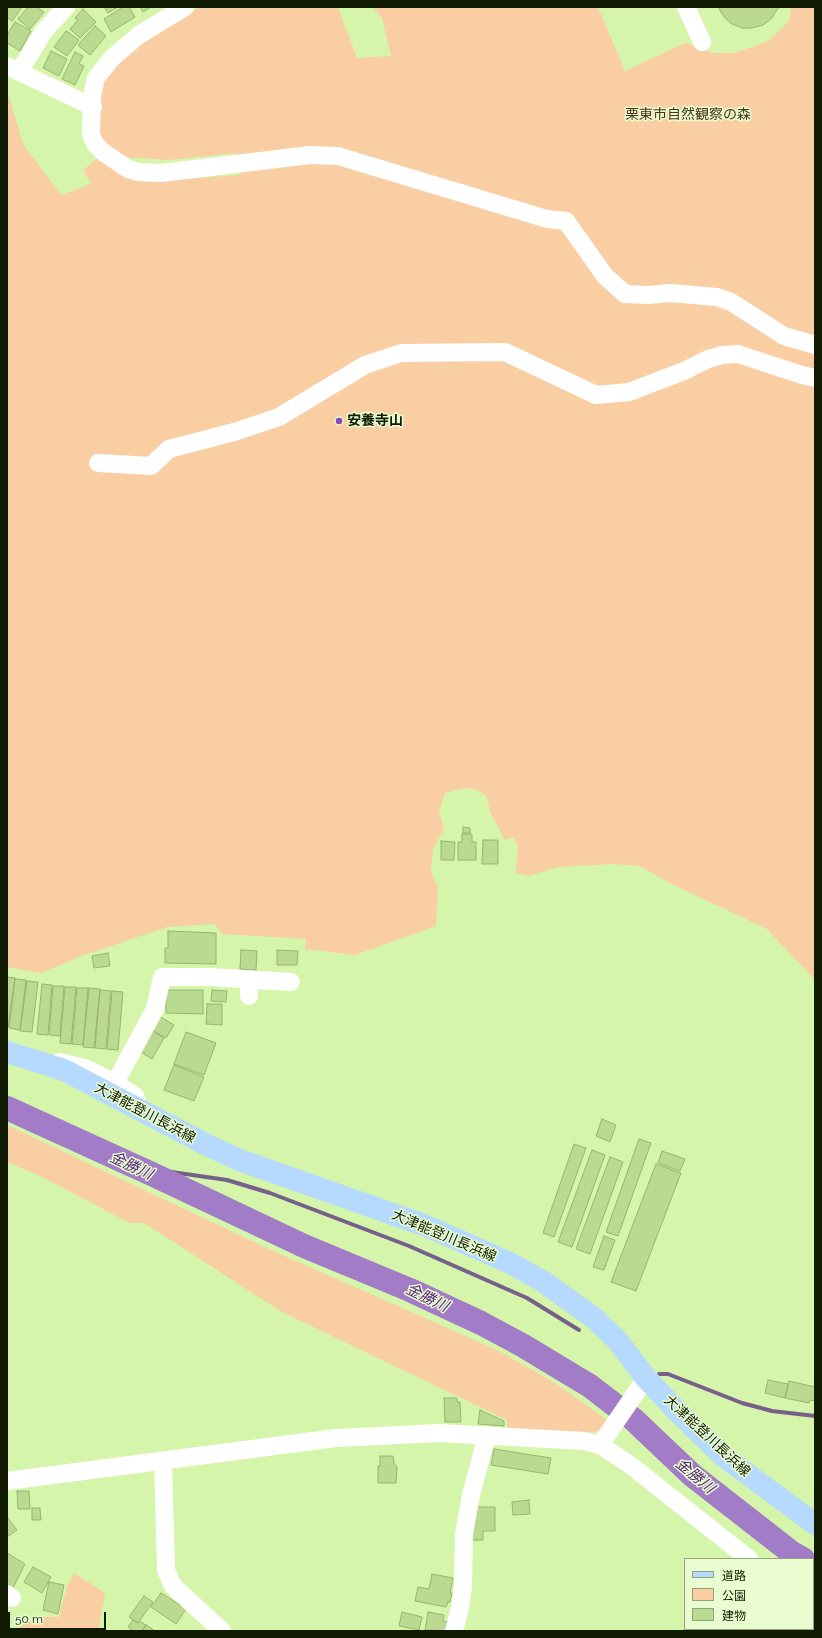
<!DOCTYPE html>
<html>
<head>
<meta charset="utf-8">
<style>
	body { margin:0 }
	#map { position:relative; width:822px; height:1638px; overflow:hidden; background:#d5f5ab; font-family:Raleway,"Noto Sans JP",sans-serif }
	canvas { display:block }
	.frame { position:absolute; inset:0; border:8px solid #101b01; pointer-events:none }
	.legend { position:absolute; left:684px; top:1558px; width:130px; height:72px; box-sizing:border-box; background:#eafdd1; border:1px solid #93a37e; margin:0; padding:5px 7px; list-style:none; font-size:12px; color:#101b01 }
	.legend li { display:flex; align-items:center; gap:8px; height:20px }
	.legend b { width:20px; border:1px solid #93a37e }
	.scale { position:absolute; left:8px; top:1612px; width:98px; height:18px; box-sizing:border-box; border:2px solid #101b01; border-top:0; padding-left:5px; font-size:12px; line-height:14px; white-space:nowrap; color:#101b01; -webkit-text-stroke:3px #eafdd1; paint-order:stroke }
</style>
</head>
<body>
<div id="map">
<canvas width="822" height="1638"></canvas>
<div class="frame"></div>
<ul class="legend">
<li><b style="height:5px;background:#b5dafd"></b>道路</li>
<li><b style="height:11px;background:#f9cea3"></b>公園</li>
<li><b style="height:11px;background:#bbda91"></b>建物</li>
</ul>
<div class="scale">50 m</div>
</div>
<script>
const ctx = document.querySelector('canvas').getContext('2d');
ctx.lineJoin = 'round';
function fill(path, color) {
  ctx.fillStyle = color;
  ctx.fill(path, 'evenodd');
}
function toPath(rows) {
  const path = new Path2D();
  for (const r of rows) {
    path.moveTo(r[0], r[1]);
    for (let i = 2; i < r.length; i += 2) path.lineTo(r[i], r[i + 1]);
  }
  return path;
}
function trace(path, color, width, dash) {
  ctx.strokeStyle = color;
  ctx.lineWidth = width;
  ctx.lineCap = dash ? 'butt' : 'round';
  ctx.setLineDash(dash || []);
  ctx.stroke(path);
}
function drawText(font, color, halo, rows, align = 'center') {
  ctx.font = font + ' Raleway,"Noto Sans JP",sans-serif';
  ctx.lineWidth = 3;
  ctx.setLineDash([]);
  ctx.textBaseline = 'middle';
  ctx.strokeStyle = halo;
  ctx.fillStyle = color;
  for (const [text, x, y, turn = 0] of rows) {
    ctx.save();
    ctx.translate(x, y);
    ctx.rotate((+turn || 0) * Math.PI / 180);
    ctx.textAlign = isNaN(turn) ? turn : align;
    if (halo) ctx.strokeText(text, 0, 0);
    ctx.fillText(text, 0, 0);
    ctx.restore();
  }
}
const green = toPath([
	[200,7,338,7,357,58,391,56,382,18,373,7,598,7,625,71,685,43,713,53,733,53,750,48,769,41,789,21,791,7,815,7,815,980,767,929,678,887,639,866,612,864,558,867,529,876,516,873,518,846,513,837,505,840,491,814,486,796,478,790,465,788,445,793,439,812,444,828,433,850,431,872,438,887,436,926,355,955,305,949,306,939,223,934,214,924,167,927,81,956,41,973,7,967,7,89,23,144,61,195,91,184,83,170,99,157,127,176,143,182,239,175,237,153,168,160,125,157,106,147,98,132,100,88,110,73,132,50],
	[7,1125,269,1249,499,1351,555,1383,607,1420,601,1431,559,1436,507,1430,507,1420,282,1312,144,1223,130,1223,40,1176,7,1162],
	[74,1573,105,1593,98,1631,12,1631,39,1617,59,1617,67,1586]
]);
const stream = toPath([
	[137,1167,227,1180,270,1193,409,1246,527,1298,579,1330],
	[659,1374,668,1374,742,1403,772,1411,815,1416]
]);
const river = toPath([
	[7,1108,154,1175,304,1246,410,1290,481,1323,522,1345,590,1386,633,1419,692,1475,792,1553,803,1559]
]);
const building = toPath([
	[7,7,22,7,12,21,7,17,7,7],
	[28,7,37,7,44,12,30,29,18,19,28,7],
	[104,7,118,7,108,13,104,7],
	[123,7,129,7,135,17,111,32,104,19,123,7],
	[140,7,151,7,143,12,140,7],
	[718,7,779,7,771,19,763,25,752,28,742,28,732,24,724,17,718,7],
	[83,9,96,22,80,38,70,29,78,20,75,18,83,9],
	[15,22,31,31,20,51,7,43,7,35,15,22],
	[95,26,106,36,90,55,78,45,95,26],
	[66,31,79,40,67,56,54,47,66,31],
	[51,51,67,59,59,76,43,68,51,51],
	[75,52,83,56,79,64,84,66,75,85,62,79,75,52],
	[463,827,470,828,470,833,463,833,463,827],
	[462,834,472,834,472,842,476,842,476,860,458,860,458,842,462,842,462,834],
	[483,840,498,840,498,864,482,864,483,840],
	[441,841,455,842,454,860,441,860,441,841],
	[168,931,216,933,216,964,165,963,165,948,168,948,168,931],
	[241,950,257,951,256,970,240,969,241,950],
	[277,950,298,951,297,965,277,965,277,950],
	[108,953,110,966,94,968,92,956,108,953],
	[7,977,15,978,8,1028,7,1028,7,977],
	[15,979,26,980,20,1030,9,1028,15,979],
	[27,981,38,982,32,1032,20,1031,27,981],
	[42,984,52,985,48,1035,37,1034,42,984],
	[53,986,64,986,60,1036,49,1035,53,986],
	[65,987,76,987,71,1044,60,1043,65,987],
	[77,988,88,988,83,1045,72,1044,77,988],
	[89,988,100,989,94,1048,83,1047,89,988],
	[100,990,111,991,106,1049,95,1048,100,990],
	[166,990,203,990,203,1014,166,1013,166,990],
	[212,990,227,991,226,1002,211,1001,212,990],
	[112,991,123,992,118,1050,107,1049,112,991],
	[207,1004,222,1004,222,1025,206,1024,207,1004],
	[159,1016,174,1025,166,1038,151,1030,159,1016],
	[151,1030,164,1038,152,1059,139,1051,151,1030],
	[186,1032,216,1043,204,1075,174,1064,186,1032],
	[174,1065,204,1077,194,1101,164,1090,174,1065],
	[602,1119,616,1125,610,1142,596,1136,602,1119],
	[639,1139,651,1143,618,1236,606,1232,639,1139],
	[574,1144,586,1148,554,1237,543,1233,574,1144],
	[592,1150,605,1155,572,1247,558,1242,592,1150],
	[662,1151,685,1159,680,1171,658,1163,662,1151],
	[610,1157,623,1162,590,1254,576,1249,610,1157],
	[656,1164,681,1173,636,1291,611,1282,656,1164],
	[604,1236,615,1240,604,1270,593,1267,604,1236],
	[768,1380,788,1384,785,1398,765,1393,768,1380],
	[789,1381,815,1387,815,1401,810,1400,809,1403,785,1398,789,1381],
	[444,1398,457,1398,457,1402,460,1402,461,1422,445,1422,444,1398],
	[480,1410,504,1421,504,1426,478,1424,480,1410],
	[494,1449,551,1458,548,1474,491,1465,494,1449],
	[380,1456,393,1456,394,1463,397,1467,396,1483,378,1483,378,1466,380,1466,380,1456],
	[17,1491,29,1491,30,1509,18,1509,17,1491],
	[529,1500,530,1514,513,1515,512,1502,529,1500],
	[474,1507,495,1507,495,1531,483,1531,483,1540,469,1540,474,1507],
	[32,1508,40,1508,41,1520,32,1520,32,1508],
	[7,1517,17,1530,7,1537,7,1517],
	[7,1553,25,1564,12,1590,7,1588,7,1553],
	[33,1567,51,1577,42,1593,24,1582,33,1567],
	[432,1574,453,1578,450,1593,452,1593,450,1602,448,1602,446,1607,415,1601,418,1587,429,1589,432,1574],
	[49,1582,64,1585,58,1614,43,1610,49,1582],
	[161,1593,186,1609,176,1624,151,1607,161,1593],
	[144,1596,153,1602,138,1623,129,1617,144,1596],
	[402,1612,422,1617,419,1630,399,1626,402,1612],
	[428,1612,444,1615,443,1621,449,1622,447,1631,425,1630,428,1612],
	[7,1613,10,1613,7,1631,7,1613],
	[133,1620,138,1623,139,1621,146,1625,142,1631,133,1631,128,1627,133,1620],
	[146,1625,155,1631,142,1631,146,1625]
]);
const minor = toPath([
	[185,7,139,35,112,58,96,78,92,96,91,134,95,144,103,152,128,169,139,172,161,173,310,155,338,156,547,219,566,221,605,276,625,294,648,295,670,293,717,297,731,302,784,336,815,345],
	[686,7,702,42],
	[7,66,93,107],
	[19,72,44,31,66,7],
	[98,463,151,466,169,449,234,432,279,417,365,365,401,353,505,352,596,395,629,392,684,371,708,359,723,355,738,354,802,375,815,378],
	[249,980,249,996],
	[59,1062,85,1068,115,1083,135,1096,140,1109],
	[115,1083,155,1009,162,977,210,977,291,982],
	[600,1445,629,1464,749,1559],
	[163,1461,166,1570,173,1586,222,1631],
	[7,1481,336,1438,439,1433,584,1441,600,1445,646,1378],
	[7,1594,12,1598],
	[813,1595,815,1591],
	[802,1629,802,1631],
	[454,1631,460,1608,463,1586,464,1534,471,1495,487,1435]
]);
const major = toPath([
	[7,1052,64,1070,203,1143,239,1160,424,1225,510,1263,544,1282,594,1318,617,1340,646,1378,679,1413,723,1456,815,1524]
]);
const markers = [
	[339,421,4,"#8b49be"]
];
const parkNames = [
	["栗東市自然観察の森",688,115]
];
const poiNames = [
	["安養寺山",347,421]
];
const streetNames = [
	["大津能登川長浜線",145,1113,28],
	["大津能登川長浜線",444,1236,23],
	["大津能登川長浜線",707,1436,43]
];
const waterNames = [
	["金勝川",131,1166,25],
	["金勝川",427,1298,26],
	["金勝川",695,1476,40]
];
fill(green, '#f9cea3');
trace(stream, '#765f8b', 4);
trace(river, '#a27cc6', 24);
fill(building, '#bbda91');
trace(building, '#97b46d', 1);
trace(minor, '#fff', 18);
trace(major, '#b5dafd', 22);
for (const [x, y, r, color] of markers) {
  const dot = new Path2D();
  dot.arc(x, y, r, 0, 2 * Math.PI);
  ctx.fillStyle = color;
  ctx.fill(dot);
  trace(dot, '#eafdd1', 1.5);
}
drawText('14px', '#4d3214', '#eafdd1', parkNames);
drawText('bold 14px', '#101b01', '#eafdd1', poiNames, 'left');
drawText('14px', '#101b01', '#eafdd1', streetNames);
drawText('italic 15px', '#55217a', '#eafdd1', waterNames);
</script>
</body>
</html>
